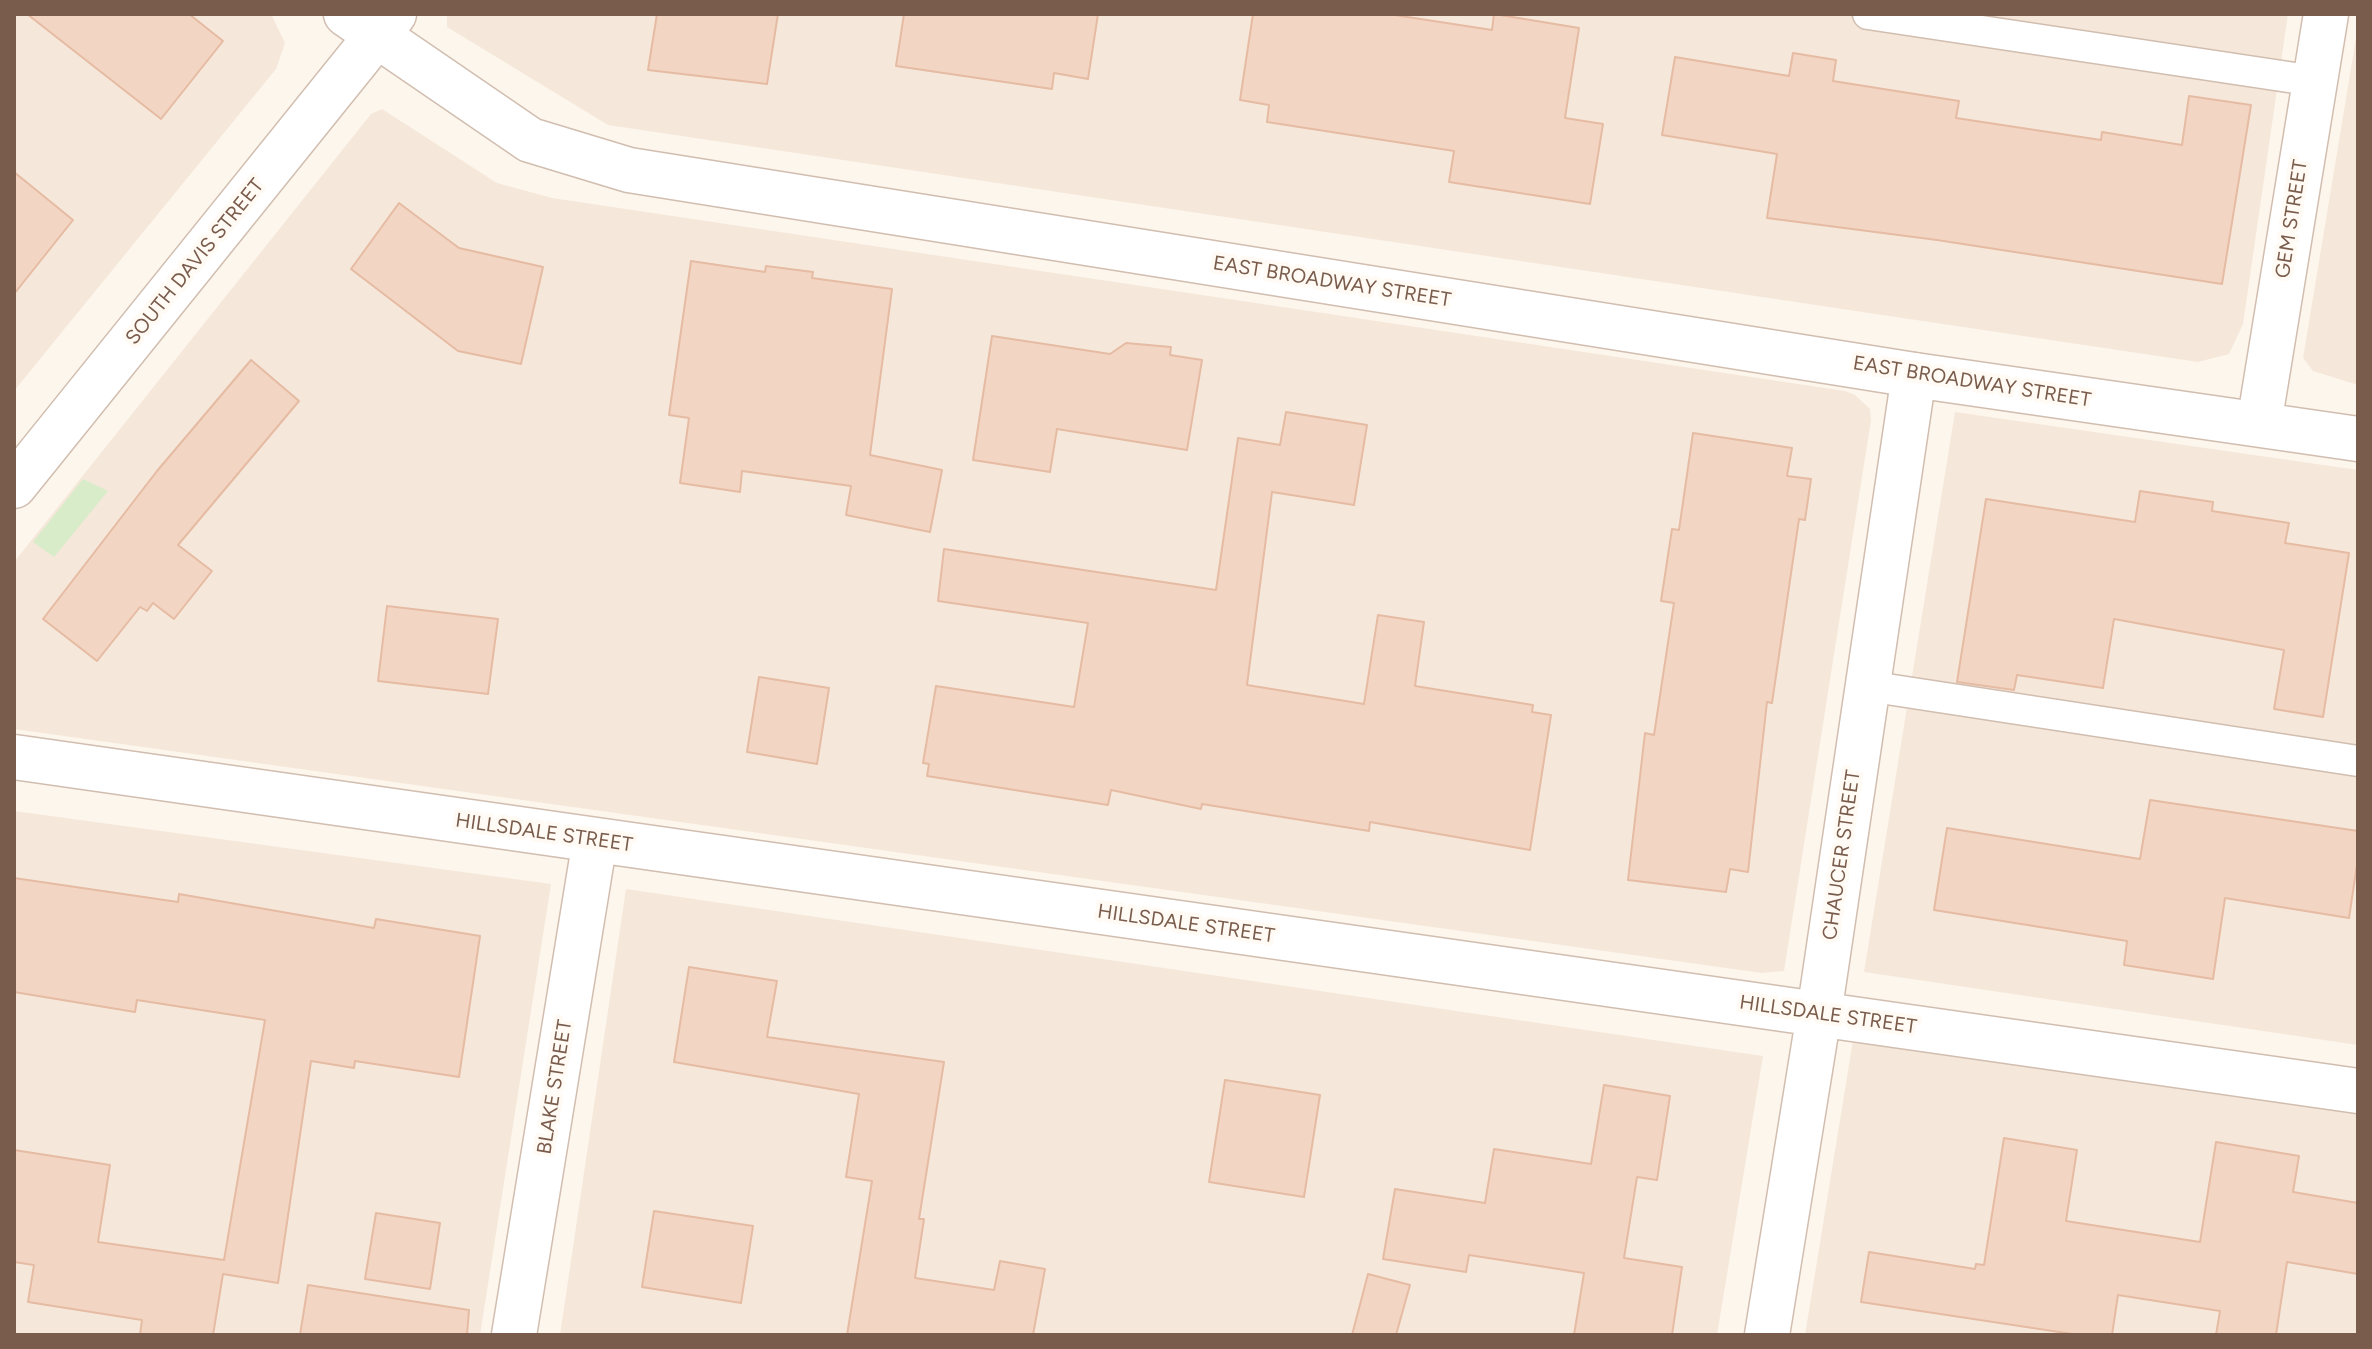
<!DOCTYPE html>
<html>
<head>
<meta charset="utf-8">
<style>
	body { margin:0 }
	#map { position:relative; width:2372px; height:1349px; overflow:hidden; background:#fdf6ec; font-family:Figtree,sans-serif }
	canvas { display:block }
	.frame { position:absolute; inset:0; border:16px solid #7a5c4d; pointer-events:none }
</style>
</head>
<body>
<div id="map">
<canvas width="2372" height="1349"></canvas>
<div class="frame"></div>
</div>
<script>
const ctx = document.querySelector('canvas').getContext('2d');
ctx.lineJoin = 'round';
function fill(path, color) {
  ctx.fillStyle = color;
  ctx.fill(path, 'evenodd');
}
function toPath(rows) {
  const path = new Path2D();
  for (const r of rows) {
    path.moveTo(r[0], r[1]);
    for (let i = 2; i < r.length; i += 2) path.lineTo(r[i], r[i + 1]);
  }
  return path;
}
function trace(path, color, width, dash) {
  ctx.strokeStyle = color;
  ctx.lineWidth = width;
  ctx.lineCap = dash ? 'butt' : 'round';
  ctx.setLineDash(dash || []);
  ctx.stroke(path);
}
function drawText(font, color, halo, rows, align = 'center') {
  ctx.font = font + ' Figtree,sans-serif';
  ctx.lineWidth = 8;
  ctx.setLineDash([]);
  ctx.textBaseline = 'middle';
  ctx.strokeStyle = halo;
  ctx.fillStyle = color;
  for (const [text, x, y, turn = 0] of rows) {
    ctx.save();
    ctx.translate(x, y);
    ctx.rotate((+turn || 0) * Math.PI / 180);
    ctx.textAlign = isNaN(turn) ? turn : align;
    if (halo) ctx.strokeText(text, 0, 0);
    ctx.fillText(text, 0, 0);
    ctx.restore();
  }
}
const residential = toPath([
	[14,14,271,14,285,43,276,69,14,391],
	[447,14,2288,14,2243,324,2229,354,2198,362,608,125,447,27],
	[2358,26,2358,385,2313,371,2303,358],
	[382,109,497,183,552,198,1845,391,1855,395,1870,409,1871,420,1784,971,1762,973,14,729,14,562,371,114],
	[1955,412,2358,470,2358,1045,1864,972],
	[14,811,551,884,480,1335,14,1335],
	[626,889,1763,1056,1717,1335,560,1335],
	[1854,1034,2358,1109,2358,1335,1805,1335]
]);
const green = toPath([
	[83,479,108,491,54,557,33,542]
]);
const building = toPath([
	[27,14,189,14,223,41,161,119,27,14],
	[657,14,778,14,767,84,648,70,657,14],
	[904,14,1098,14,1088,79,1054,73,1052,89,896,66,904,14],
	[1253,14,1388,14,1492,30,1494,14,1579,28,1565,118,1603,124,1590,204,1449,182,1454,151,1267,122,1269,105,1240,100,1253,14],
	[1793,53,1836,60,1833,81,1959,101,1956,118,2101,140,2102,132,2182,145,2189,96,2251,105,2222,284,1937,240,1767,218,1777,154,1662,135,1675,57,1789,76,1793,53],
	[14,172,73,220,14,294,14,172],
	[399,203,459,248,543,267,521,364,458,351,351,269,399,203],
	[691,261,765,272,766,266,813,272,812,278,892,289,870,455,942,470,930,532,846,515,851,486,742,471,740,492,680,483,689,418,669,415,691,261],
	[992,336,1110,354,1126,343,1171,347,1170,355,1202,360,1187,450,1057,429,1050,472,973,460,992,336],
	[251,360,299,401,178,545,212,571,174,619,153,603,147,611,140,607,97,661,43,619,157,471,251,360],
	[1286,412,1367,425,1354,505,1272,492,1247,685,1364,704,1378,615,1424,622,1415,686,1533,705,1532,712,1551,715,1530,850,1370,822,1369,831,1202,804,1201,809,1111,790,1108,805,927,776,929,764,923,763,936,686,1074,707,1088,623,938,601,944,549,1216,590,1238,438,1280,445,1286,412],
	[1693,433,1792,448,1787,476,1811,479,1805,520,1799,519,1772,703,1767,702,1748,872,1730,869,1726,892,1628,880,1645,733,1654,735,1674,603,1661,601,1672,529,1679,530,1693,433],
	[2140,491,2213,502,2212,511,2289,523,2285,543,2349,553,2323,717,2274,709,2284,650,2114,619,2103,688,2017,675,2014,690,1957,682,1986,499,2135,522,2140,491],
	[387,606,498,619,488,694,378,681,387,606],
	[759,677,829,688,817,764,747,752,759,677],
	[2150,800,2358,831,2358,858,2349,918,2225,898,2213,979,2124,965,2127,941,1934,910,1947,828,2140,859,2150,800],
	[14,878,178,902,179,894,374,928,376,919,480,936,459,1077,355,1061,354,1068,311,1061,278,1283,223,1274,213,1335,140,1335,142,1320,28,1302,34,1265,14,1262,14,1150,110,1165,98,1242,224,1260,265,1020,137,1000,135,1012,14,992,14,878],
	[689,967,777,981,767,1037,944,1062,919,1219,924,1219,915,1278,994,1290,1000,1261,1045,1269,1033,1335,847,1335,872,1181,846,1177,859,1094,674,1062,689,967],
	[1225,1080,1320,1095,1304,1197,1209,1182,1225,1080],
	[1604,1085,1670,1096,1657,1180,1637,1177,1624,1258,1682,1267,1672,1335,1574,1335,1584,1273,1469,1255,1466,1272,1383,1259,1395,1189,1485,1203,1494,1149,1591,1164,1604,1085],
	[2004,1138,2077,1150,2066,1221,2200,1242,2216,1142,2299,1156,2293,1192,2358,1203,2358,1274,2287,1262,2276,1335,2216,1335,2220,1311,2118,1295,2112,1335,2079,1335,1861,1302,1869,1252,1975,1269,1976,1264,1984,1265,2004,1138],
	[654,1211,753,1226,741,1303,642,1287,654,1211],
	[376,1213,440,1223,430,1289,365,1279,376,1213],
	[1368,1274,1410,1285,1396,1335,1352,1335,1368,1274],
	[308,1285,469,1310,467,1335,300,1335,308,1285]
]);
const service = toPath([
	[1868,14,2315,81],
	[1867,686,2358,761]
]);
const minor = toPath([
	[2259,424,2326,14],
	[14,486,394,14],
	[14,757,2358,1091],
	[514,1335,595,840],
	[1767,1335,1819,1014,1914,375]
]);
const tertiary = toPath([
	[346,14,530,140,629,170,1914,375,2358,439]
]);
const streetNames = [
	["GEM STREET",2292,219,-81],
	["SOUTH DAVIS STREET",195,262,-51],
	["EAST BROADWAY STREET",1332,282,9],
	["EAST BROADWAY STREET",1972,382,9],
	["HILLSDALE STREET",544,833,8],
	["CHAUCER STREET",1842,855,-82],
	["HILLSDALE STREET",1186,924,8],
	["HILLSDALE STREET",1828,1015,8],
	["BLAKE STREET",555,1087,-81]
];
fill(residential, '#f5e8da');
fill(green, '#d8ecc9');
fill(building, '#f3d5c3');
trace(building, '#e6bba3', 2);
trace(service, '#d1beb0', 33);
trace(minor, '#d1beb0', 47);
trace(tertiary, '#d1beb0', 47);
trace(service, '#fff', 30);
trace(minor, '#fff', 44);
trace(tertiary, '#fff', 44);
drawText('20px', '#7a5c4d', '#fffaf3', streetNames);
</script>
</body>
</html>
